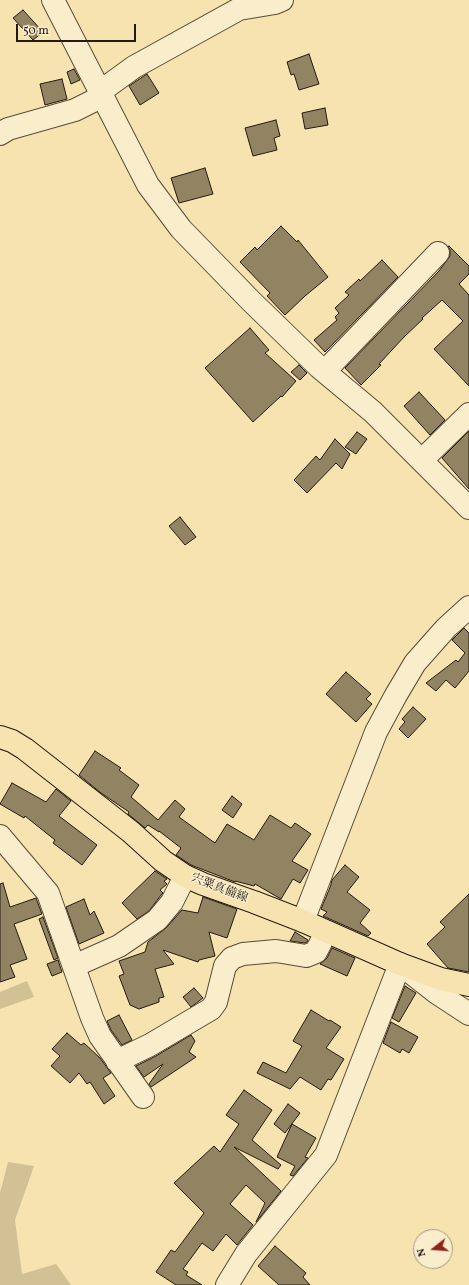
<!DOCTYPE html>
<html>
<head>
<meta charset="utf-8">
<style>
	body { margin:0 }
	#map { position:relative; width:469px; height:1285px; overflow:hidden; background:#f6e3b0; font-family:Vollkorn,serif }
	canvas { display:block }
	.north { position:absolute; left:413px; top:1229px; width:40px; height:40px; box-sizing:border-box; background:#f9edcc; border:1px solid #a49980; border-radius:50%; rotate:253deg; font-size:11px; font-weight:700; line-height:16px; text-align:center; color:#251a0f }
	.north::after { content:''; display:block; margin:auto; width:14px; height:18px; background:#8f2418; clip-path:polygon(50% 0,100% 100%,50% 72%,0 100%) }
	.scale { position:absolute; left:16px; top:24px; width:120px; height:18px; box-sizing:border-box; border:2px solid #251a0f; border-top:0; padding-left:5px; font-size:12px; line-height:14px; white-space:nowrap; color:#251a0f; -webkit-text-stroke:3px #f9edcc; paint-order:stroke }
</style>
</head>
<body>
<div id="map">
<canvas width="469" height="1285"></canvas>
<div class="north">N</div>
<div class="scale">50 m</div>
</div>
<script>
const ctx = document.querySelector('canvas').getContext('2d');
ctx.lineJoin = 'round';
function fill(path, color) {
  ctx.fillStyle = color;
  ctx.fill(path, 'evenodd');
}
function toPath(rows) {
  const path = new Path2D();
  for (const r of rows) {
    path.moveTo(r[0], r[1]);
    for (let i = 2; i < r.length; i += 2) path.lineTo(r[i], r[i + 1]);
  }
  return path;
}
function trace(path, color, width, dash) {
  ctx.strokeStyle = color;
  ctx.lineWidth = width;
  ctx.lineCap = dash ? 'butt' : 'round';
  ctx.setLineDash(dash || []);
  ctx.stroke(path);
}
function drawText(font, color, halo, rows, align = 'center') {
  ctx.font = font + ' Vollkorn,"Noto Serif JP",serif';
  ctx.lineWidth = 3;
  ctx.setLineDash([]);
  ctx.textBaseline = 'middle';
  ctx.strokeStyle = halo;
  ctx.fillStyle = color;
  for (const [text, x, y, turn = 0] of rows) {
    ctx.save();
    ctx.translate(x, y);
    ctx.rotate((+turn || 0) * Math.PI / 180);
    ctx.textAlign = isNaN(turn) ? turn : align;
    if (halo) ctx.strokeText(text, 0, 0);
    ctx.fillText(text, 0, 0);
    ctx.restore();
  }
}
const green = toPath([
	[27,981,34,997,0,1009,0,992],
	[8,1162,34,1166,15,1220,22,1274,56,1264,71,1285,0,1285,0,1193]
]);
const building = toPath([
	[23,10,43,32,33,40,13,18,23,10],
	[309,54,319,84,299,90,294,74,291,75,287,62,309,54],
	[74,69,80,80,71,84,67,72,74,69],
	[147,74,159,93,140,105,129,86,147,74],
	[62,79,67,99,45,105,40,84,62,79],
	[325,108,328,125,305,129,302,113,325,108],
	[276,120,280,136,274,138,277,150,253,156,245,128,276,120],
	[205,168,213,194,179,203,171,178,205,168],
	[281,226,297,242,298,240,328,277,305,296,285,315,267,296,270,293,240,262,255,247,257,250,281,226],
	[449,246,469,266,469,274,459,284,469,295,469,386,434,349,463,321,442,300,422,318,423,319,404,337,379,364,381,365,361,385,345,368,439,271,450,256,450,250,448,247,449,246],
	[382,260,398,277,325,352,314,340,337,320,335,317,339,313,335,308,349,295,345,292,359,279,360,281,382,260],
	[250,328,269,350,265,353,296,381,282,397,281,396,253,422,205,368,250,328],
	[299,365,307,373,300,380,291,372,299,365],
	[419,392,445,420,430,435,404,406,419,392],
	[469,431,469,489,442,458,469,431],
	[357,432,367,439,356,454,345,447,357,432],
	[335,439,350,454,342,469,336,463,307,493,294,480,316,456,320,460,335,439],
	[180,517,196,537,185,545,169,526,180,517],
	[464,628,469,633,469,671,455,688,446,680,436,691,426,683,456,660,458,662,465,653,452,640,464,628],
	[346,672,371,694,366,699,372,704,356,722,326,694,346,672],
	[413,707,426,719,408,738,399,729,405,722,402,719,413,707],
	[95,751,121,768,119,770,139,785,131,797,158,820,175,800,185,809,179,817,215,843,227,824,254,840,270,815,291,828,295,823,311,834,292,861,308,870,300,883,293,879,281,899,255,884,254,886,235,881,235,882,191,865,176,855,181,848,159,831,159,832,148,825,145,828,128,814,129,812,101,793,79,775,95,751],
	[12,783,46,802,56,789,71,801,59,816,97,845,82,865,53,843,55,840,25,816,24,818,0,804,12,783],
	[232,796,242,804,233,818,222,810,232,796],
	[345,865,359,877,347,892,370,910,360,923,371,933,368,936,323,916,327,912,321,909,331,885,331,884,332,880,345,865],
	[155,871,167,879,164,881,167,884,160,890,163,893,161,895,149,911,137,919,122,903,155,871],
	[3,883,10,907,36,898,42,914,14,924,27,959,10,965,15,977,0,982,0,884,3,883],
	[469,894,469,972,448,968,427,944,445,927,440,922,469,894],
	[203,897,237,909,227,938,209,932,215,956,199,960,198,962,163,950,174,964,155,969,164,997,159,998,159,1002,139,1009,130,1005,119,976,124,974,119,961,145,952,148,942,166,928,182,910,198,913,203,897],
	[84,899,90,915,94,911,104,933,79,944,66,907,84,899],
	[43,917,58,958,54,960,39,919,43,917],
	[295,932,308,940,307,942,305,943,290,941,295,932],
	[332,948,355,958,347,976,320,964,327,958,332,948],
	[58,960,62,972,52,976,47,964,58,960],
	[405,986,416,993,399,1022,392,1018,405,986],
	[194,988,203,998,191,1007,183,997,194,988],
	[311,1010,329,1021,330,1020,341,1027,326,1048,344,1059,331,1080,328,1079,321,1090,300,1077,290,1089,257,1073,263,1062,286,1073,302,1046,293,1041,311,1010],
	[119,1015,132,1040,122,1045,111,1030,107,1021,119,1015],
	[391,1022,418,1037,409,1053,402,1049,400,1053,383,1043,391,1022],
	[67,1033,81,1045,84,1043,100,1058,111,1073,103,1078,115,1096,104,1104,90,1082,87,1084,79,1073,70,1083,51,1066,60,1056,52,1049,67,1033],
	[191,1035,195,1041,189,1052,196,1057,151,1087,149,1084,163,1064,144,1077,136,1066,156,1056,191,1035],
	[244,1090,272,1110,252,1140,281,1165,278,1169,234,1147,281,1191,256,1222,265,1203,246,1185,230,1204,253,1225,237,1245,226,1234,213,1251,202,1243,183,1269,188,1272,186,1275,202,1285,176,1285,156,1272,171,1250,175,1252,204,1213,174,1183,214,1146,220,1152,239,1124,226,1115,244,1090],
	[288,1104,300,1113,285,1133,274,1124,288,1104],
	[292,1124,316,1138,305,1157,308,1158,293,1176,290,1175,295,1166,277,1157,292,1124],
	[275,1246,306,1273,303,1277,310,1285,279,1285,258,1266,275,1246]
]);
const minor = toPath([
	[53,0,148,185,181,229,251,301,319,367,373,412,469,508],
	[101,91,134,67,239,9,275,3,282,0],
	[0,134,8,129,75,110,103,96],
	[325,371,438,253],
	[422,460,469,414],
	[0,836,48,893,92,1018,100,1036,143,1097],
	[303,921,376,732,396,695,415,663,446,628,469,607],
	[74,966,119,946,157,920,172,902,185,876],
	[117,1061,150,1045,211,1009,216,1002,225,966,232,958,243,954,276,951,306,956,316,952,326,932],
	[227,1285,246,1254,326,1155,400,964,437,993,469,1014]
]);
const major = toPath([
	[0,737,12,741,25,749,131,832,163,861,185,876,203,884,254,902,303,921,400,964,441,979,469,985]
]);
const streetNames = [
	["宍粟真備線",219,889,21]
];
fill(green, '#d2c195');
fill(building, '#928363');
trace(building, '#251a0f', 1);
trace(minor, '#594c37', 24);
trace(major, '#251a0f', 24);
trace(minor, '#f9edcc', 22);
trace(major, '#f6e3b0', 22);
drawText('12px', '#251a0f', '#f9edcc', streetNames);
</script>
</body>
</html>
